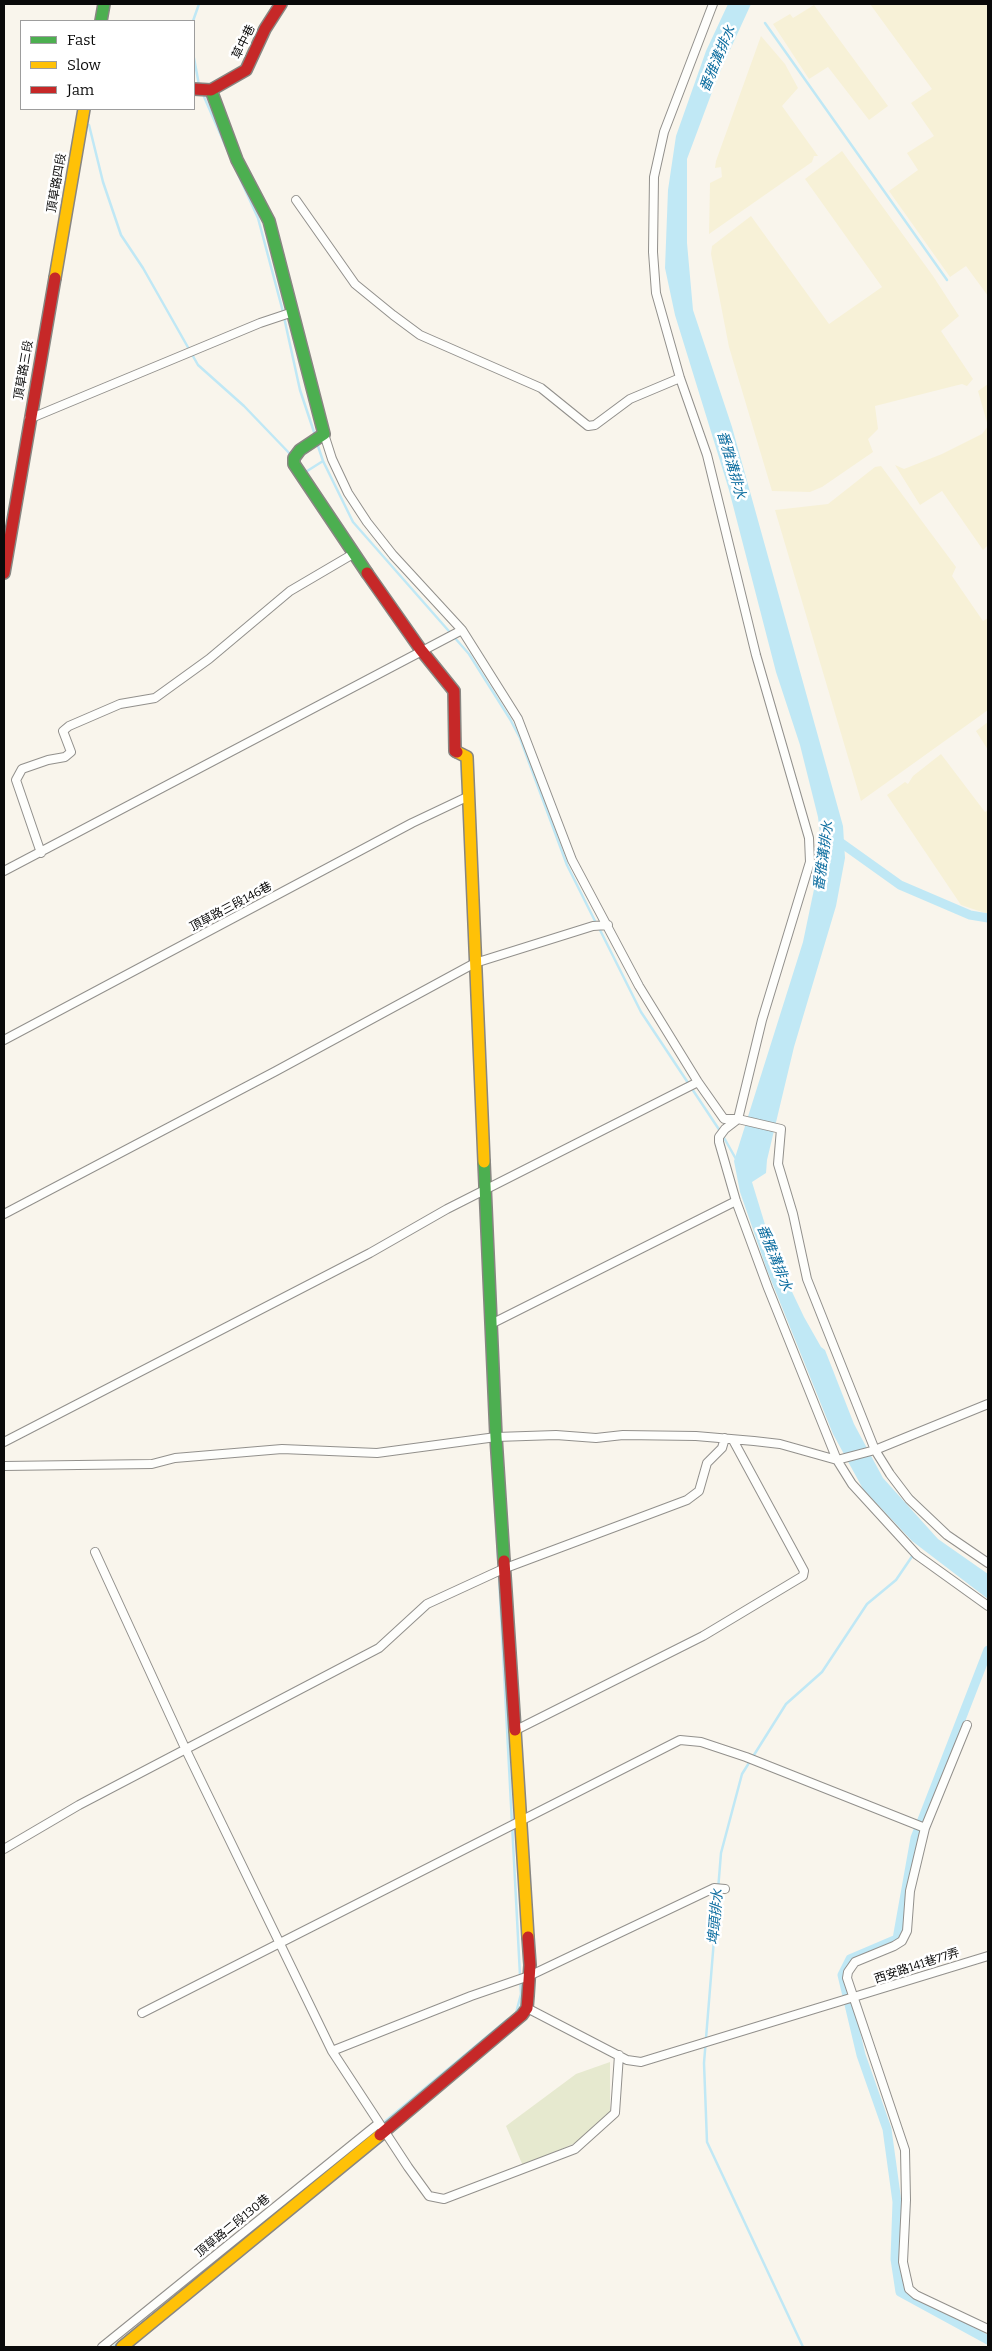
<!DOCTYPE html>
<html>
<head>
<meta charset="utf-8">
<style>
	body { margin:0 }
	#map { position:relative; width:992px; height:2351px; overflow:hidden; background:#f9f5ec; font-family:Bitter,serif }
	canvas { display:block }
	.frame { position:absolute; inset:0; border:5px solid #0a0a0a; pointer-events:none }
	.legend { position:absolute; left:20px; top:20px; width:175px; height:90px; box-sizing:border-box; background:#fff; border:1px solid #9d9d9d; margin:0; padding:6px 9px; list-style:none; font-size:15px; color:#0a0a0a }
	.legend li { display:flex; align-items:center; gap:10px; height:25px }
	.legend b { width:25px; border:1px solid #9d9d9d }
</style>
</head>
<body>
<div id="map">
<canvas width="992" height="2351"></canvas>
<div class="frame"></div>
<ul class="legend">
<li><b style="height:6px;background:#4caf50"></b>Fast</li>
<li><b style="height:6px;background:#ffc107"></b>Slow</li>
<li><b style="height:6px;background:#c62828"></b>Jam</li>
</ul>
</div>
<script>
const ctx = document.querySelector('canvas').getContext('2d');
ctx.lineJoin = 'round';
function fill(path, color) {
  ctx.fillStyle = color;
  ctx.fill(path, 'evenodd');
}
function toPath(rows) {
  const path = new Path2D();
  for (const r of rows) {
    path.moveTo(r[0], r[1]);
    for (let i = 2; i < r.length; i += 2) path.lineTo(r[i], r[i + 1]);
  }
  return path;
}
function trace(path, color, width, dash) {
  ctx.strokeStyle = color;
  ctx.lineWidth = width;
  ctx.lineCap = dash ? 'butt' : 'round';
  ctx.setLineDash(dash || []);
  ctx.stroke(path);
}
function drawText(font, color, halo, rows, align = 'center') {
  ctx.font = font + ' Bitter,"Noto Sans TC",serif';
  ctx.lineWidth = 5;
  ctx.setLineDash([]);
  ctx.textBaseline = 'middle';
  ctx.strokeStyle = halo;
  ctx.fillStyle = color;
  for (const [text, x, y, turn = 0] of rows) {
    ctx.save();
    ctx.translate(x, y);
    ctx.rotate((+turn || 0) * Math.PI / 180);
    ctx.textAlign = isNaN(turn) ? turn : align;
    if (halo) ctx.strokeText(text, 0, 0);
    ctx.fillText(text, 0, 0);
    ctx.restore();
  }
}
const farmland = toPath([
	[870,4,988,4,988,296,966,266,950,277,889,191,918,170,907,153,934,136,911,103,932,89],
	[814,5,888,106,869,120,828,67,809,79,773,24,790,14,793,18],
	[761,36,785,64,798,88,782,106,818,156,814,156,812,162,709,234,710,183,722,177,721,167,715,168,716,161],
	[842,151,933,276,959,316,941,331,973,379,967,386,962,384,875,406,878,429,868,439,873,452,822,487,810,492,772,491,729,347,711,254,712,246,751,216,829,324,882,287,805,179],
	[988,384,988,545,983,550,942,491,920,505,895,465,904,469,942,454,982,434,988,426,978,391],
	[881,466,956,567,952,576,983,621,988,618,988,710,861,801,775,510,828,504,875,467],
	[988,722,988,750,976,731],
	[941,754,985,812,988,810,988,914,961,905,887,795,905,782,908,784,913,776]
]);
const cemetery = toPath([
	[610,2062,610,2116,582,2140,523,2166,506,2126,576,2074]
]);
const water = toPath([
	[728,4,751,4,718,76,687,159,687,243,693,310,732,427,843,826,845,858,836,906,794,1047,767,1160,766,1173,752,1182,774,1254,804,1317,821,1347,825,1350,854,1424,883,1478,938,1539,988,1574,988,1599,912,1541,863,1489,833,1434,767,1270,740,1192,734,1161,803,942,822,851,818,817,800,745,776,672,729,490,675,315,665,268,668,190,676,136,706,51]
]);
const stream = toPath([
	[193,21,199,4],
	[765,23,947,280],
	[194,58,199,85],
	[202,92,229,154],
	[89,125,103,182,121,235,143,268,198,365,244,406,292,456],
	[237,172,258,218,282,308,300,390,315,435],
	[317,443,323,461,353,522,469,654,510,719,520,738,567,865,596,923],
	[304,473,323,461],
	[353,544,364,560],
	[460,738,461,750],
	[461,758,462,780],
	[599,928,641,1012,720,1131],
	[723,1136,736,1159],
	[496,1520,521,1994,516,2013],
	[382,2124,508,2019],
	[138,2327,343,2157],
	[113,2347,120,2342],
	[803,2347,707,2142,704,2063,721,1853,742,1774,786,1704,822,1672,867,1604,896,1580,913,1555]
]);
const canal = toPath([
	[837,840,900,885,970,915,988,918],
	[988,1650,915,1838,897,1939,850,1959,842,1975,861,2055,887,2129,897,2202,895,2259,900,2292,988,2340]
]);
const street = toPath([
	[713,4,664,132,654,177,653,252,656,293,680,378,707,455,756,655,809,838,810,862,762,1020,738,1119,725,1129,719,1137,719,1142,736,1201,768,1288,837,1460,852,1484,917,1555,988,1606],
	[296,200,355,284,393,315,420,335,541,388,588,426,595,425,630,399,680,378],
	[29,419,260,323,293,312],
	[324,434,332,459,348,493,367,522,393,555,462,630,518,719,572,860,639,986,698,1082,724,1119,738,1119,781,1129,778,1164,793,1214,807,1279,875,1450,890,1474,909,1499,947,1535,988,1563],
	[41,853,16,780,22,769,48,760,65,757,71,752,63,731,69,726,120,704,155,698,209,659,290,591,353,554],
	[4,871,462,630],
	[4,1040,412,823,469,796],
	[4,1214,276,1071,475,963,593,926,608,925],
	[491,1324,736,1201],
	[4,1442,370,1253,447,1209,698,1082],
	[4,1466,152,1464,175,1458,282,1449,377,1453,496,1437,556,1435,596,1438,623,1435,696,1436,754,1441,780,1444,837,1460,875,1450,988,1404],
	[95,1552,185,1748,332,2051,408,2167,429,2196,444,2199,575,2149,615,2113,619,2055],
	[967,1725,925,1828,910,1891,907,1931,902,1941,894,1946,855,1962,848,1972,847,1978,905,2150,906,2200,903,2262,909,2289,916,2295,988,2329],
	[516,1730,703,1636,803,1576,804,1571,733,1440],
	[4,1849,79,1805,379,1648,427,1604,503,1569,687,1500,699,1491,707,1463,722,1448,725,1438],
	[527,2008,627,2060,641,2062,988,1956],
	[142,2013,680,1740,701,1742,746,1757,925,1828],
	[332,2051,471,1996,529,1976,714,1888,725,1889],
	[102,2347,379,2123]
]);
const fast = toPath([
	[101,21,104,4],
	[211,90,237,160,269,221,324,434,300,450,294,458,294,464,367,573],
	[484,1162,496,1437,504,1561]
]);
const slow = toPath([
	[55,278,84,109],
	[457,752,467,757,484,1162],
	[515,1730,528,1937],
	[122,2347,380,2135]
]);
const jam = toPath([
	[194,89,211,90,246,70,265,29,281,4],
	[4,573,55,278],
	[367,573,421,650,454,691,455,751,457,752],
	[504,1561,515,1730],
	[380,2135,522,2015,527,2008,528,1996,530,1965,528,1937]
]);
const streetNames = [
	["草中巷",244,42,-64],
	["頂草路四段",57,183,-80],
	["頂草路三段",24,370,-80],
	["頂草路三段146巷",231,907,-28],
	["西安路141巷77弄",917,1966,-18],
	["頂草路二段130巷",233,2226,-39]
];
const waterNames = [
	["番雅溝排水",718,59,-67],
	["番雅溝排水",731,465,74],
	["番雅溝排水",824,856,-82],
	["番雅溝排水",774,1258,68],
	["埤頭排水",716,1917,-85]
];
fill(farmland, '#f7f1d7');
fill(cemetery, '#e6e9cf');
fill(water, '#c0e8f5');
trace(stream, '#c0e8f5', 2.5);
trace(canal, '#c0e8f5', 9);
trace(street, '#92908c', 10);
trace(fast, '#888682', 14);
trace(slow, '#888682', 14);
trace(jam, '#888682', 14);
trace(street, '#fefefc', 8);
trace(fast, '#4caf50', 11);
trace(slow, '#ffc107', 11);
trace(jam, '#c62828', 11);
drawText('12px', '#0a0a0a', '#fff', streetNames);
drawText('italic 14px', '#0e6ea0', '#fff', waterNames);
</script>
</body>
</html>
